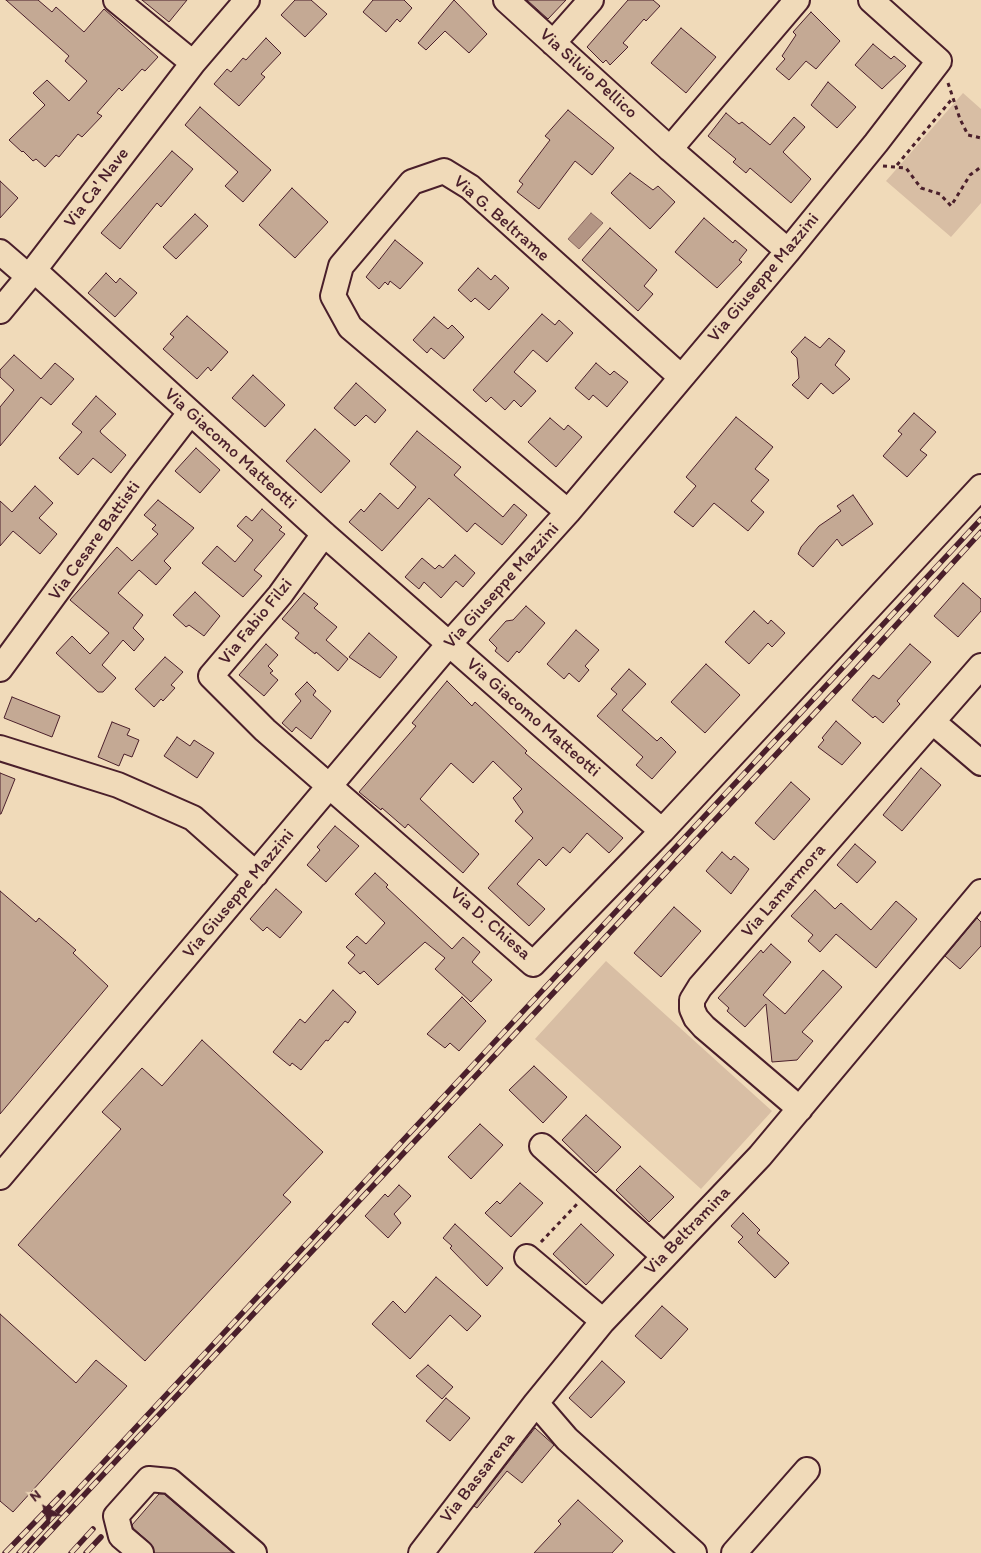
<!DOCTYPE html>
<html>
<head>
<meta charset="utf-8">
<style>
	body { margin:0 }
	#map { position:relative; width:981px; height:1553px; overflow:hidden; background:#f0dab9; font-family:Itim,sans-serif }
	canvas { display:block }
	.north { position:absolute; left:20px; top:1483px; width:50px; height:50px; -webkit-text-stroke:4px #f0dab9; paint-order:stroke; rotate:322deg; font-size:14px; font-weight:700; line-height:20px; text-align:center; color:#4a1f2b }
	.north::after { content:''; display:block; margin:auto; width:18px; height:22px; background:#4a1f2b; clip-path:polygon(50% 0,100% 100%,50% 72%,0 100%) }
</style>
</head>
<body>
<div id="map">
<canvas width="981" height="1553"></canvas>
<div class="north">N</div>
</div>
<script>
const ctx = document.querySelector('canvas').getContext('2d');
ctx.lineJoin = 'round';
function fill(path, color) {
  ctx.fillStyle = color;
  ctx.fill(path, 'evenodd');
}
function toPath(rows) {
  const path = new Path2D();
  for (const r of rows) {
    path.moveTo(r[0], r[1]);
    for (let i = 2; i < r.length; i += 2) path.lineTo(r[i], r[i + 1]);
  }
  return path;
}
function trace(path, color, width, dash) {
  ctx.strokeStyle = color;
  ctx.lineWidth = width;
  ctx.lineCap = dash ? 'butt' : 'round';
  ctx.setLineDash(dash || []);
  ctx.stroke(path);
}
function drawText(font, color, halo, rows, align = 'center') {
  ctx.font = font + ' Itim,sans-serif';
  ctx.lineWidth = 4;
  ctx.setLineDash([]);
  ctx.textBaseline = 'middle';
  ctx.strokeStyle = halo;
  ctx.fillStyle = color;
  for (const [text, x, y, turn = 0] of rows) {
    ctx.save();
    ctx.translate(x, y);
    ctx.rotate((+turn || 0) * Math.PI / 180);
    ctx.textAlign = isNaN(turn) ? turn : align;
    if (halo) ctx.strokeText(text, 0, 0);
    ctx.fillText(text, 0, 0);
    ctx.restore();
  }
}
const green = toPath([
	[963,93,981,109,981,203,951,237,886,181],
	[606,961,772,1111,701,1189,535,1039]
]);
const water = toPath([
	[591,213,603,223,579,249,568,239,591,213]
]);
const building = toPath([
	[6,0,38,0,52,12,56,7,84,32,104,9,158,57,145,71,142,69,122,91,119,88,97,113,102,116,82,137,78,134,59,157,56,155,45,167,36,159,33,161,23,151,22,152,9,140,45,105,33,93,47,80,69,101,87,81,65,61,69,56,6,0],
	[142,0,187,0,169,22,142,0],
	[295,0,311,0,327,14,305,37,281,15,295,0],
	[373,0,404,0,412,8,400,22,397,19,386,32,363,12,373,0],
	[454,0,487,34,469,53,445,31,426,50,418,43,454,0],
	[527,0,566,0,548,19,527,0],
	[628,0,653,0,660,6,646,21,644,19,623,43,628,47,610,65,606,60,603,63,587,47,628,0],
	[811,12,840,41,816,69,806,61,789,80,776,69,785,59,782,56,796,35,793,32,811,12],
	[681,28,716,57,686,93,651,63,681,28],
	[266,38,281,53,261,74,265,77,239,106,214,84,227,69,231,72,243,58,246,60,266,38],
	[873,44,891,59,894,56,906,66,882,89,855,65,873,44],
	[828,82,856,107,837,128,811,105,828,82],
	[200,107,271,170,243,202,225,186,238,172,185,125,200,107],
	[568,110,614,148,592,175,575,161,539,209,517,192,523,184,519,181,550,140,545,136,568,110],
	[726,113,739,124,742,122,770,145,794,117,805,127,783,152,811,179,791,203,750,168,746,173,733,162,736,159,708,136,726,113],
	[172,151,193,169,161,207,157,203,120,249,101,233,172,151],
	[630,173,653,190,658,186,675,202,650,229,611,193,630,173],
	[0,181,18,198,0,218,0,181],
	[292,188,328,222,295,258,259,225,292,188],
	[195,214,208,226,176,259,163,247,195,214],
	[704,218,733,243,735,240,747,250,739,260,742,262,717,288,675,252,704,218],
	[610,228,657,270,644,286,653,294,638,311,582,260,610,228],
	[395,240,423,263,400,289,390,281,388,285,385,282,379,289,366,277,395,240],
	[478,268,491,280,495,275,509,288,489,310,475,298,471,302,458,290,478,268],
	[106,273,116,283,120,278,137,293,115,317,88,293,106,273],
	[542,314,555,325,559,320,573,333,547,362,533,350,514,372,536,391,521,407,514,400,505,410,491,397,486,402,473,390,542,314],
	[187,316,228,352,211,371,208,367,197,379,163,349,174,337,170,334,187,316],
	[434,317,448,329,452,325,464,337,444,359,431,348,427,353,413,340,434,317],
	[805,337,820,348,829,338,845,351,835,365,850,379,833,394,821,383,808,399,792,385,799,378,797,358,791,352,805,337],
	[14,355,41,379,55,363,74,379,51,405,41,397,0,446,0,407,14,390,0,377,0,370,14,355],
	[596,363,610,375,614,371,628,382,607,407,593,395,589,400,575,388,596,363],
	[253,375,285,405,265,427,232,398,253,375],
	[356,383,386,410,375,423,366,415,355,426,334,408,356,383],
	[96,396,116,414,100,431,101,433,126,455,111,473,93,458,78,475,59,458,82,432,72,424,96,396],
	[914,413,936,432,920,450,927,455,907,477,883,456,902,434,898,431,914,413],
	[736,417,773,447,755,469,769,480,751,501,764,512,748,531,714,503,693,527,674,512,696,486,686,477,736,417],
	[550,418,564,430,568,425,582,437,556,467,528,442,550,418],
	[315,429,350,461,321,493,286,461,315,429],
	[417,431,461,467,454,475,503,517,514,504,527,515,502,545,475,523,467,532,429,498,382,551,349,522,361,509,364,512,380,493,398,509,416,487,390,464,417,431],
	[196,448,220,470,200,493,175,471,196,448],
	[35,486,53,503,39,518,57,534,40,554,13,531,0,546,0,501,12,512,35,486],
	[853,495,873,524,842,546,837,539,813,567,798,554,801,547,819,526,841,511,837,506,853,495],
	[158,500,194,528,164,561,171,568,156,585,139,570,118,593,143,615,133,628,144,639,134,651,123,640,102,665,116,678,103,692,98,692,56,653,72,636,90,654,109,633,70,600,117,547,132,561,158,534,152,529,156,525,144,515,158,500],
	[262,509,282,527,279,530,285,534,254,570,262,576,243,597,202,563,217,546,235,562,253,540,237,526,246,516,252,521,262,509],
	[455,555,475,573,463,587,456,581,441,598,424,582,419,589,405,577,422,558,435,569,439,565,443,568,455,555],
	[963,583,981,599,981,611,958,637,934,616,963,583],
	[195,592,220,616,204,636,189,625,186,627,173,615,195,592],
	[304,593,318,604,314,608,337,627,326,640,348,659,338,671,316,652,315,654,295,638,299,633,282,619,304,593],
	[526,606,545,623,519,653,517,651,508,662,495,651,497,648,489,640,506,621,513,620,526,606],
	[754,611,768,624,771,620,785,633,772,647,768,643,749,664,725,642,754,611],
	[576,630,599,650,585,666,589,670,579,682,569,673,564,679,547,664,576,630],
	[369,633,397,657,380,678,349,657,369,633],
	[266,644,278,655,268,666,273,671,270,673,278,680,264,696,239,675,266,644],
	[910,644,931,662,897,701,900,704,883,723,875,716,873,718,852,700,873,675,879,679,910,644],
	[165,657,183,672,171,685,175,688,163,701,161,699,154,707,135,689,165,657],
	[706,664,740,695,705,733,671,702,706,664],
	[629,669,646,684,622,710,657,741,661,737,676,752,652,779,636,765,643,757,597,716,617,694,611,689,629,669],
	[447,681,472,706,475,702,527,751,525,753,623,838,609,853,587,833,570,853,563,847,546,866,539,859,517,884,545,909,529,926,488,888,533,838,515,821,523,812,513,798,522,789,493,761,473,783,451,763,420,799,479,854,463,873,408,824,405,828,382,808,381,810,359,792,416,726,412,723,447,681],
	[307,682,316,691,313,695,331,711,311,739,296,727,292,732,282,723,301,701,295,694,307,682],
	[12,697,60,716,52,737,4,718,12,697],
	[836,721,861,743,842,765,818,747,824,740,822,738,836,721],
	[112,722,130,729,127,735,139,740,132,757,124,754,119,766,98,757,112,722],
	[177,737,190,746,194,740,214,753,197,778,164,756,177,737],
	[921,768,941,785,902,831,883,815,921,768],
	[0,773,15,779,1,814,0,814,0,773],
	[791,782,810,799,774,840,755,823,791,782],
	[335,826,359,846,326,882,307,865,320,850,317,847,335,826],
	[855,844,876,862,857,883,837,865,855,844],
	[722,852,731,860,734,856,749,869,731,894,706,871,722,852],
	[375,873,388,885,386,887,452,949,463,937,480,952,472,962,492,980,471,1002,435,969,445,958,425,942,378,985,364,971,360,974,348,963,355,955,346,947,357,936,366,944,385,923,355,894,375,873],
	[276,889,302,912,280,938,267,927,263,931,250,919,276,889],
	[815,890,835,909,841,903,871,930,896,901,917,919,876,968,836,934,820,952,808,941,813,935,791,916,815,890],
	[0,891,36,922,39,918,76,950,73,953,108,986,0,1114,0,891],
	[674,907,701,931,661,977,634,953,674,907],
	[977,918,981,922,981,946,960,969,945,956,977,918],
	[771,944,791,962,763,995,785,1014,823,970,842,987,802,1032,813,1041,797,1060,772,1062,766,1004,745,1027,727,1011,729,1008,718,998,761,950,763,953,771,944],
	[333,990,356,1012,348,1023,345,1021,328,1041,326,1040,301,1070,292,1063,290,1066,273,1052,300,1019,305,1023,333,990],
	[462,997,486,1021,459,1051,450,1043,445,1048,427,1034,462,997],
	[202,1040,323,1152,283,1195,291,1202,145,1361,18,1245,121,1129,102,1112,142,1068,162,1086,202,1040],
	[534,1066,567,1097,543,1123,509,1090,534,1066],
	[586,1115,621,1147,596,1173,562,1140,586,1115],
	[480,1124,503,1145,471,1179,448,1157,480,1124],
	[640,1166,674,1197,649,1222,616,1190,640,1166],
	[520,1183,543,1203,511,1237,485,1213,497,1201,500,1204,520,1183],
	[399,1185,411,1196,394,1214,401,1223,388,1238,365,1216,385,1194,388,1197,399,1185],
	[743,1213,760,1230,757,1233,789,1263,775,1278,738,1242,743,1237,731,1226,743,1213],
	[455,1224,503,1268,487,1286,450,1248,452,1246,443,1238,455,1224],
	[581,1224,614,1255,586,1285,553,1254,581,1224],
	[436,1277,481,1316,467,1331,450,1315,410,1359,372,1324,393,1301,405,1313,436,1277],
	[662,1306,688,1329,661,1359,635,1336,662,1306],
	[0,1314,76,1383,96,1360,127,1386,13,1512,0,1501,0,1314],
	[602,1361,625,1382,591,1418,569,1398,602,1361],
	[428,1365,453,1387,442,1399,416,1376,428,1365],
	[446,1398,470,1418,450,1441,426,1421,446,1398],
	[535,1428,554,1445,522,1483,507,1471,477,1508,474,1506,535,1428],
	[159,1494,164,1494,233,1553,154,1553,150,1543,133,1528,132,1525,159,1494],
	[578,1500,623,1541,612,1553,534,1553,561,1524,558,1521,578,1500]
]);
const path = toPath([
	[948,83,960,119,968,135,981,138],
	[897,165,952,99],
	[883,166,906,168,921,188,940,194,951,206,970,175,981,167],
	[541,1242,578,1203]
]);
const minor = toPath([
	[116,0,193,63],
	[506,0,670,149,788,251],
	[553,43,591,0],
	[670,149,797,0],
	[0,252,29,277],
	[34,270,324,534,662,831,981,487],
	[0,311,34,270,193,63,247,0],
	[568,512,350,327,333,296,341,266,412,182,444,171,470,187,681,377],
	[324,534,280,595,211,676,265,730,533,964,662,831],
	[0,669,140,478,190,413],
	[933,722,981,763],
	[0,748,118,785,193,818,256,874],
	[800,1109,704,1027,696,1018,692,1009,692,1000,700,987,981,666],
	[542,1146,664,1256],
	[0,1177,449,644,568,512,788,251,876,143,939,61,871,0],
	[527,1257,603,1321],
	[536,1403,567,1439,694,1553],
	[141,1553,121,1536,116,1516,149,1479,170,1481,254,1553],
	[421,1553,536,1403,603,1321,760,1156,981,892],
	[734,1553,807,1470]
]);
const rail = toPath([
	[5,1553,63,1493],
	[19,1553,981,519],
	[30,1553,857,668,981,532],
	[71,1553,93,1529],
	[86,1553,101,1537]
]);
const streetNames = [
	["Via Silvio Pellico",588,74,42],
	["Via Ca' Nave",97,188,-53],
	["Via G. Beltrame",501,219,41],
	["Via Giuseppe Mazzini",764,278,-50],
	["Via Giacomo Matteotti",230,449,42],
	["Via Cesare Battisti",95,541,-54],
	["Via Giuseppe Mazzini",502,586,-48],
	["Via Fabio Filzi",256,622,-51],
	["Via Giacomo Matteotti",533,718,41],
	["Via Lamarmora",784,891,-49],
	["Via Giuseppe Mazzini",239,894,-50],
	["Via D. Chiesa",490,924,41],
	["Via Beltramina",688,1231,-46],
	["Via Bassarena",478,1478,-52]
];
fill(green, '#d8bea4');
fill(water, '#b39584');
trace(water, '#896660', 1);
fill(building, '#c4a994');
trace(building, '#4a1f2b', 1);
trace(minor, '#4a1f2b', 28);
trace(path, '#4a1f2b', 3, [4, 4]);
trace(minor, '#f0dab9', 24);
trace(rail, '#4a1f2b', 5.5);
trace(rail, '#f0dab9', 4, [11]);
drawText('18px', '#4a1f2b', '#f0dab9', streetNames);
</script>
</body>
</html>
